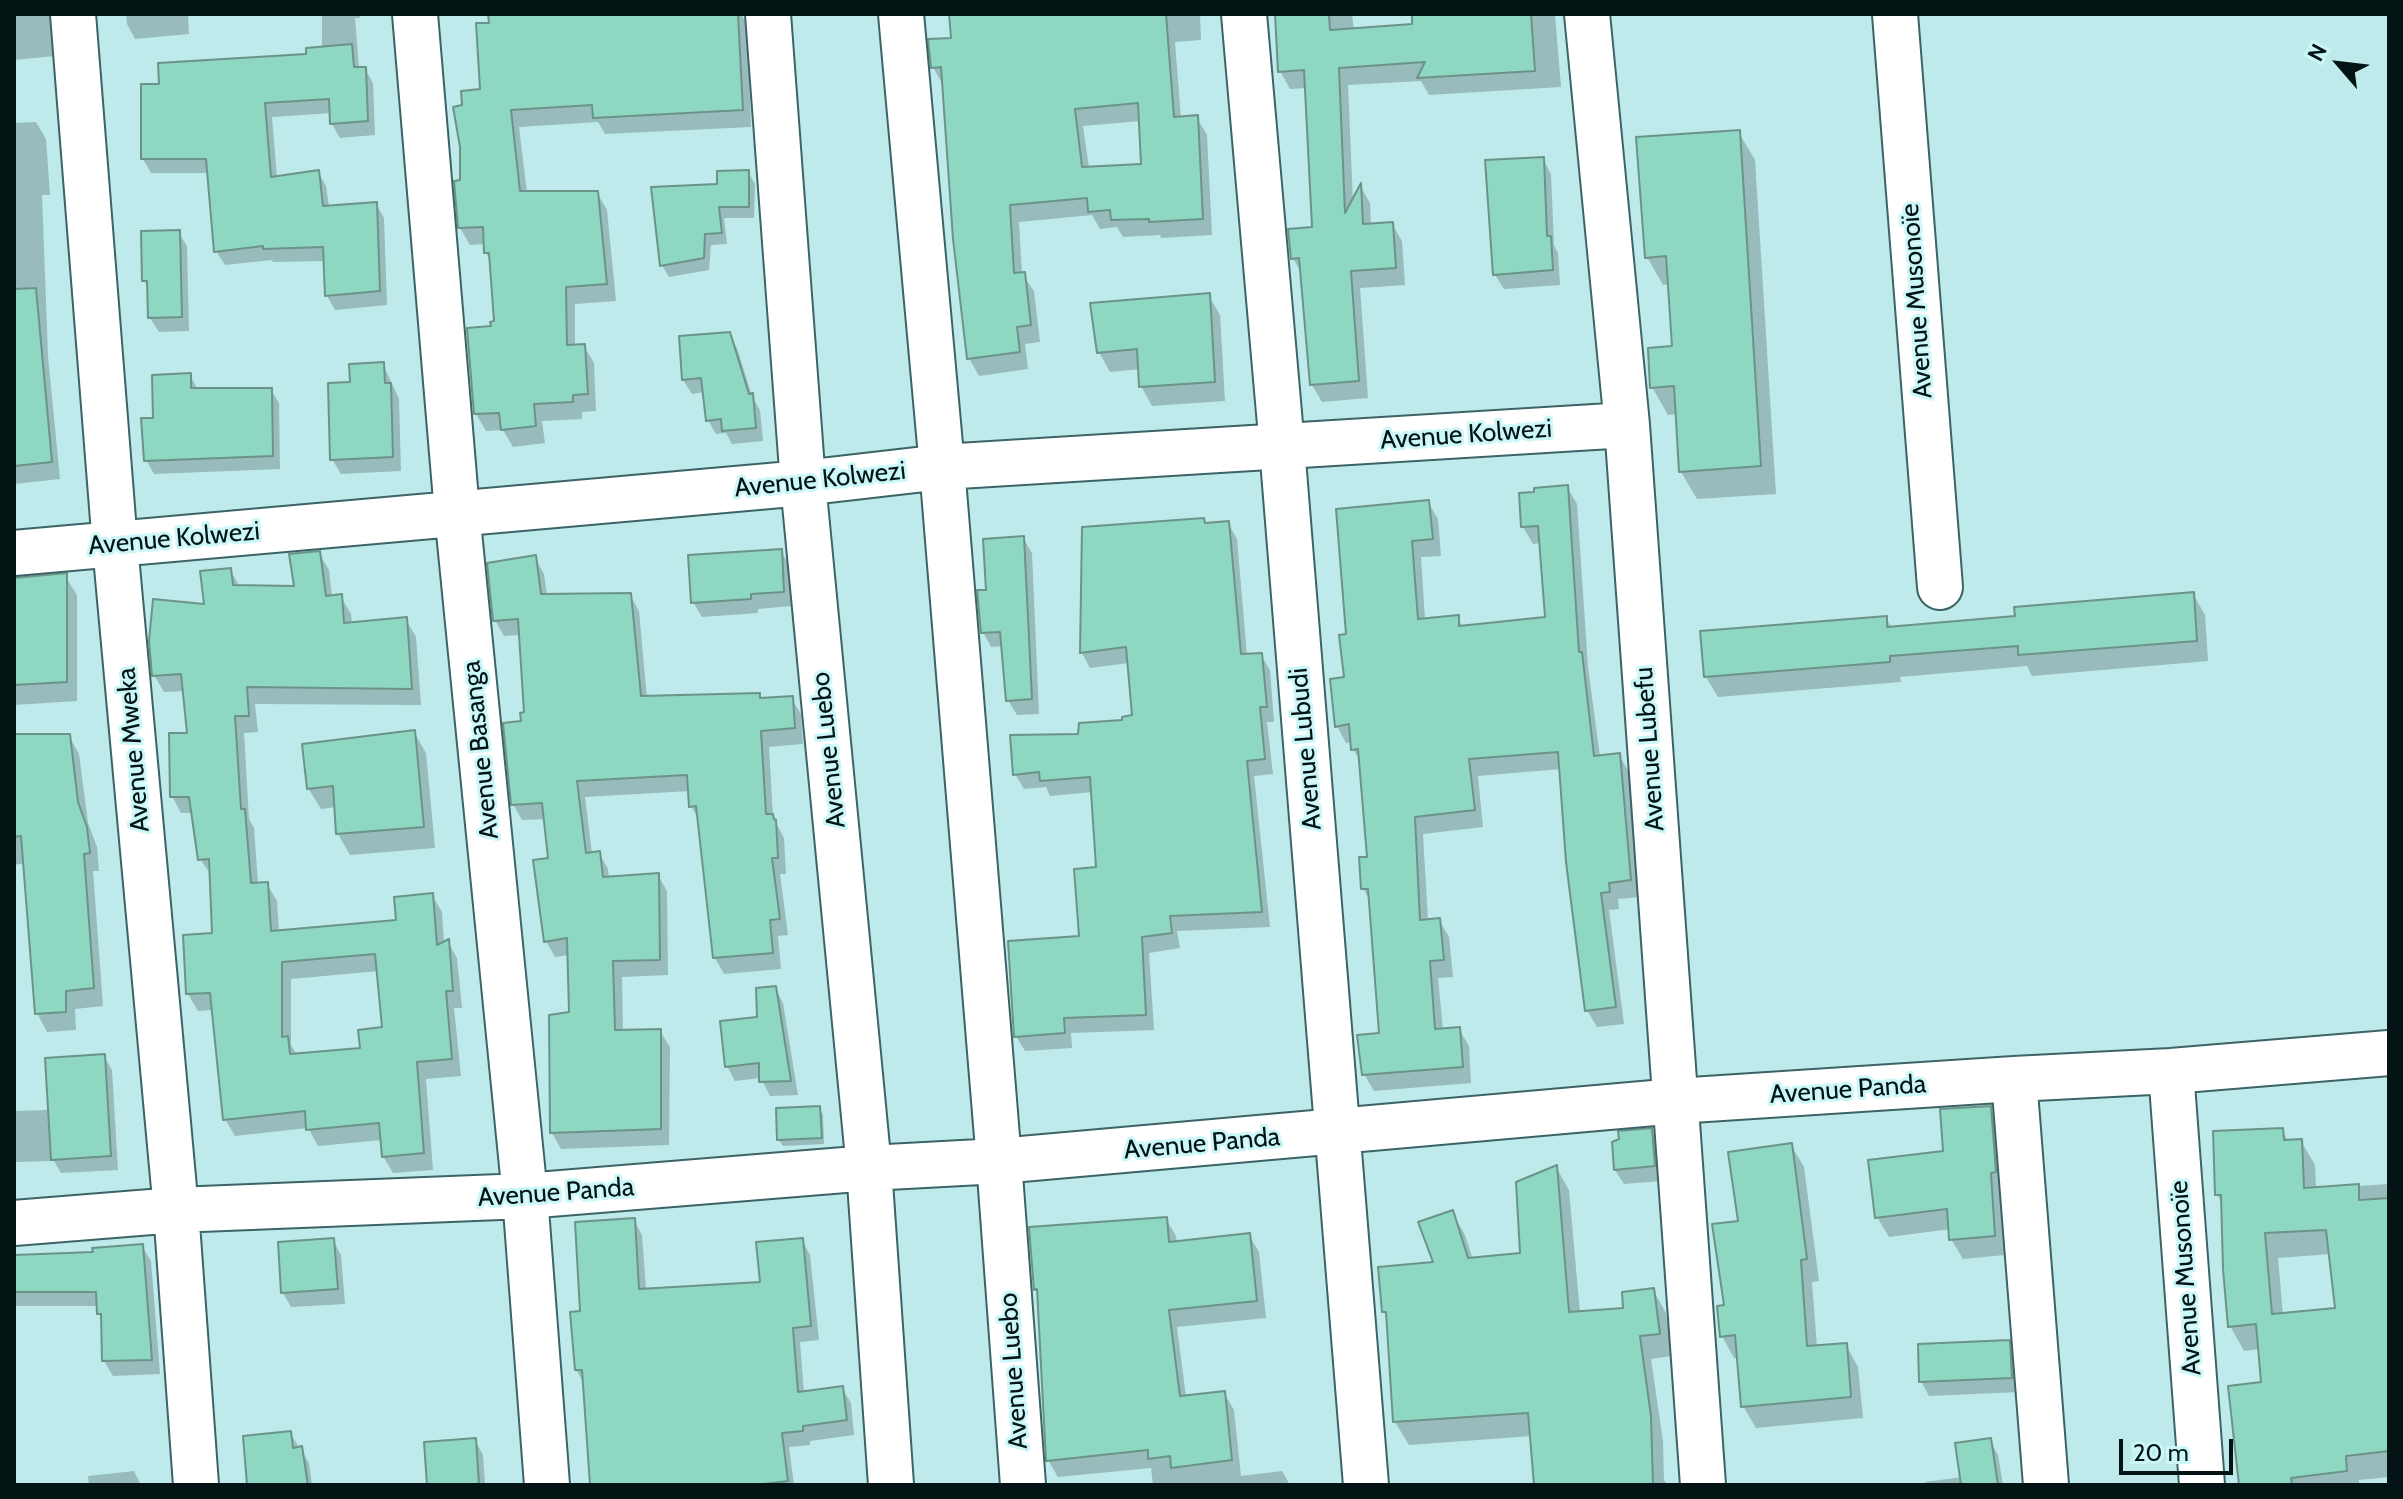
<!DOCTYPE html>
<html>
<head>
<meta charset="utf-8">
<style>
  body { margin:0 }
  #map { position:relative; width:2403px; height:1499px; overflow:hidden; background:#beeaeb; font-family:Cabin,sans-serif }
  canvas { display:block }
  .frame { position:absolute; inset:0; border:16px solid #041414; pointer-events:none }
  .north { position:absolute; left:2299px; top:24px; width:80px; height:80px; -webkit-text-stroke:6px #cbf7f8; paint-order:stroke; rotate:298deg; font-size:22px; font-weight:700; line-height:32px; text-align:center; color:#041414 }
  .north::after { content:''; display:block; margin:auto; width:28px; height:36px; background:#041414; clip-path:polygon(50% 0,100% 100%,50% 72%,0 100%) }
  .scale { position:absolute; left:2119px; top:1439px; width:114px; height:36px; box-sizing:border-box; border:4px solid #041414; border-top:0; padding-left:10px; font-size:24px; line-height:28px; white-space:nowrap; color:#041414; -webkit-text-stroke:6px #cbf7f8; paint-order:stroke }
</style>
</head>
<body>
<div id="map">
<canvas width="2403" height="1499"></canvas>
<div class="frame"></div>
<div class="north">N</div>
<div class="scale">20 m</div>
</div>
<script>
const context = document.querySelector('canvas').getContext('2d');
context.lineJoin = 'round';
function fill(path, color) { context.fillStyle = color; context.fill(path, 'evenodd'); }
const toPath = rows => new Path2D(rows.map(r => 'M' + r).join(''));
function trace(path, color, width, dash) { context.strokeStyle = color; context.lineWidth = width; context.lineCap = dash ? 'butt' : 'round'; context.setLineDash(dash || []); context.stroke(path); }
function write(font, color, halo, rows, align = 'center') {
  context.font = font + ' Cabin,sans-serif'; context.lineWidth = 6; context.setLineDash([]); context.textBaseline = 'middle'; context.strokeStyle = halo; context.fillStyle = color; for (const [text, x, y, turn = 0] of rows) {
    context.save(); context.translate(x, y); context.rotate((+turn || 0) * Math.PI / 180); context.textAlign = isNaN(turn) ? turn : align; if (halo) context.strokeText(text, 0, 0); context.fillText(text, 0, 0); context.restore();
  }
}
const shadow = toPath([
  [14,14,66,14,64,55,14,60],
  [126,14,188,14,189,34,135,39,127,24],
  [322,14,360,14,360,18,355,18,359,69,365,69,373,83,375,135,340,138,332,124,332,113,272,117,277,178,318,172,326,186,329,207,376,204,384,218,387,305,335,310,327,296,326,261,273,262,272,260,225,265,216,251,209,173,151,173,143,159,161,86,308,56,322,49],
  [490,14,741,14,747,24,751,127,605,134,598,122,519,127,527,193,597,193,607,210,616,301,575,304,575,346,584,346,594,363,596,411,582,412,582,419,542,421,545,443,513,447,503,430,486,431,476,414,496,323,492,263,486,253,486,244,470,245,460,228,465,106,483,91],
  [951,14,1200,14,1201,40,1175,42,1181,118,1197,118,1207,135,1212,235,1161,238,1160,235,1123,237,1117,227,1100,229,1092,215,1019,222,1022,274,1034,291,1040,342,1025,344,1028,369,979,376,969,358,943,85,933,67,953,40],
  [1141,121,1144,166,1089,168,1083,126],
  [1277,14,1352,14,1354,30,1414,26,1414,14,1555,14,1561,87,1429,95,1421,81,1348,85,1353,202,1361,187,1370,203,1371,225,1392,224,1402,241,1405,285,1360,288,1368,398,1322,402,1312,385,1303,276,1293,258,1314,229,1307,88,1290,89,1280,71],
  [36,122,46,139,50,195,42,195,48,356,60,479,14,484,14,123],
  [1739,133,1755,160,1776,494,1697,499,1681,472,1678,414,1668,415,1652,387,1674,348,1670,284,1663,285,1647,257],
  [1543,159,1551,174,1554,245,1558,253,1560,285,1504,289,1495,275],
  [748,172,755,184,754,218,724,218,727,244,711,245,709,270,669,277,662,265,719,186],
  [178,232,187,246,189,331,159,332,150,318,150,290,144,281],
  [1209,296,1220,315,1225,401,1152,406,1141,386,1140,369,1110,372,1099,352],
  [729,334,737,348,752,396,760,410,763,441,732,444,726,433,716,434,708,420,705,392,692,394,683,380,682,338],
  [383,364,399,399,401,471,341,474,332,459,352,383],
  [190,375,198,390,271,390,279,403,280,469,154,474,146,460,155,420],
  [1567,487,1577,504,1588,667,1600,757,1619,755,1629,772,1640,897,1618,899,1619,909,1609,910,1624,1024,1597,1027,1587,1010,1561,769,1478,776,1483,827,1423,834,1428,921,1439,920,1449,937,1453,977,1438,978,1443,1030,1459,1029,1469,1046,1471,1083,1374,1091,1364,1074,1381,1035,1371,903,1363,888,1370,859,1361,762,1353,749,1353,742,1346,743,1337,726,1346,679,1348,636,1428,502,1438,519,1441,556,1421,557,1425,620,1457,618,1463,627,1547,619,1541,543,1533,544,1523,527],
  [1228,523,1237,539,1247,656,1261,655,1270,670,1274,722,1267,722,1273,774,1254,776,1270,927,1177,931,1180,948,1149,953,1154,1030,1071,1033,1072,1048,1025,1051,1016,1036,1082,938,1098,869,1093,792,1050,796,1046,787,1024,789,1015,774,1080,736,1134,717,1129,663,1090,668,1082,653,1084,529],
  [1023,538,1032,553,1039,714,1017,715,1008,700,1004,646,991,647,983,632,988,592],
  [781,551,789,565,791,606,758,609,758,613,702,617,693,602],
  [319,553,329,570,332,597,341,597,351,614,352,624,406,620,416,637,421,705,255,704,258,732,244,733,249,819,254,828,258,884,267,884,277,901,279,932,399,922,432,895,442,912,444,944,448,942,457,958,462,1008,454,1008,461,1076,426,1079,433,1170,393,1173,383,1156,382,1140,318,1146,308,1128,235,1136,225,1119,213,1010,198,1011,188,994,214,935,212,876,200,859,193,813,181,813,172,796,189,735,185,691,164,692,154,675,230,570,240,587,296,588],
  [379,971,384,1029,363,1050,297,1055,291,1045,291,979],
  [535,558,544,574,547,595,630,595,639,611,647,698,759,695,762,700,791,698,801,714,803,744,769,747,773,817,784,838,786,874,780,874,788,935,778,936,781,969,724,974,715,958,700,822,691,806,690,791,585,797,592,854,599,853,608,869,609,878,658,875,667,891,668,975,622,977,623,1032,660,1031,670,1047,669,1145,561,1149,552,1133,571,1014,569,955,555,957,546,941,550,860,546,819,522,820,513,804,523,723,526,714,521,635,504,636,495,620],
  [65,576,77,595,77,701,14,705,14,580],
  [2193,594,2205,615,2208,661,2032,676,2027,666,1900,677,1901,682,1718,697,1706,677,1886,618,1892,628,2018,618],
  [414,732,426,753,435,848,350,855,338,834,336,807,321,809,308,788],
  [14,736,69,736,79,754,88,823,97,847,99,871,93,871,103,1006,75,1009,76,1030,47,1032,37,1013,25,863,14,865],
  [775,988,783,1003,798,1095,770,1096,761,1078,735,1081,727,1066,759,1019],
  [104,1056,112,1070,118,1170,61,1173,54,1161,14,1162,14,1111,50,1110],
  [819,1108,823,1114,824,1144,783,1146,779,1140],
  [1990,1108,2001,1127,2006,1192,2001,1192,2005,1255,1963,1259,1951,1239,1951,1229,1889,1237,1877,1217],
  [1651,1130,1659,1145,1662,1181,1624,1184,1615,1170,1614,1144],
  [2282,1130,2288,1141,2301,1141,2315,1165,2316,1189,2389,1184,2389,1477,2359,1480,2359,1485,2241,1485,2263,1384,2260,1349,2244,1351,2230,1326,2223,1205,2217,1194],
  [2331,1254,2337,1310,2283,1315,2278,1258],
  [1791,1145,1804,1167,1819,1281,1812,1282,1817,1347,1846,1345,1858,1367,1863,1418,1756,1428,1743,1406,1739,1358,1734,1358,1722,1336,1740,1222],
  [1556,1167,1569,1190,1580,1313,1625,1310,1653,1290,1666,1313,1672,1356,1651,1359,1663,1441,1664,1480,1668,1485,1536,1485,1532,1436,1409,1445,1395,1422,1389,1320,1384,1312,1435,1264,1452,1212,1465,1235,1473,1260,1522,1255],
  [1166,1219,1176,1236,1177,1243,1249,1235,1259,1252,1266,1318,1177,1327,1186,1397,1224,1393,1234,1410,1241,1476,1282,1471,1290,1485,1153,1485,1151,1468,1058,1477,1048,1460,1039,1295,1036,1289],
  [634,1220,642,1235,646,1290,762,1284,802,1240,810,1255,819,1340,800,1342,804,1393,842,1388,851,1403,854,1435,810,1441,810,1445,789,1447,794,1485,592,1485,585,1384,576,1370,582,1313],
  [333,1240,341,1255,345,1304,291,1307,283,1293],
  [142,1246,151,1261,160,1374,113,1376,104,1361,103,1319,99,1306,14,1306,14,1257,95,1254],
  [2008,1342,2017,1357,2020,1392,1929,1396,1921,1381],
  [290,1433,309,1463,312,1485,249,1485],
  [475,1440,483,1455,485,1485,429,1485],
  [1990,1440,1998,1455,2003,1485,1926,1485,1925,1482,1962,1477],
  [134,1471,141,1485,89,1485,88,1476]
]);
const building = toPath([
  [488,14,738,14,743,110,593,118,592,105,511,110,520,191,598,191,607,284,566,287,567,345,585,344,588,394,573,395,573,402,534,404,536,426,501,430,499,413,474,414,467,328,491,326,490,322,494,321,489,253,484,253,483,227,458,228,454,181,460,180,460,147,453,107,462,105,461,91,480,89,476,23,489,23,488,14],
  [949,14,1166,14,1174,117,1198,115,1203,219,1149,222,1149,219,1111,220,1110,210,1088,212,1087,198,1010,205,1014,273,1025,272,1031,325,1017,327,1020,352,967,359,953,239,941,67,931,68,928,39,951,38,949,14],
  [1138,103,1141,164,1082,167,1075,109,1138,103],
  [1275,14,1329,14,1330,30,1412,24,1412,14,1531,14,1535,71,1417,78,1425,62,1339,68,1345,213,1361,183,1363,224,1393,222,1396,268,1351,271,1359,381,1310,385,1299,258,1291,259,1288,229,1312,227,1304,70,1278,72,1275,14],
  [352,44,354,67,366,67,368,121,330,124,329,99,265,103,271,177,319,170,323,206,377,202,380,291,325,296,323,247,263,249,263,246,214,252,206,159,141,159,141,84,159,84,158,63,306,54,306,48,352,44],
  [1740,130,1761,466,1679,472,1674,386,1650,388,1648,348,1672,346,1666,256,1645,258,1636,137,1740,130],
  [1544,157,1547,236,1551,236,1553,270,1493,275,1485,160,1544,157],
  [749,170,749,207,719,207,722,233,705,234,704,258,660,266,651,187,717,184,717,171,749,170],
  [180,230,182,317,148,318,147,281,142,281,141,231,180,230],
  [36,288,52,462,14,466,14,289,36,288],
  [1210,293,1215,382,1139,387,1137,349,1097,353,1090,303,1210,293],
  [730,332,749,394,753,393,756,428,722,431,721,419,706,421,701,378,682,380,679,336,730,332],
  [384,362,385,383,391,383,393,457,330,460,328,383,350,382,349,364,384,362],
  [191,373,191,388,272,388,273,456,144,461,141,418,153,418,152,375,191,373],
  [1568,485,1579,652,1582,652,1594,756,1620,753,1631,880,1609,883,1610,892,1601,893,1616,1007,1585,1011,1566,862,1558,752,1469,759,1475,810,1415,817,1420,920,1440,918,1444,960,1430,961,1435,1029,1460,1027,1463,1067,1362,1075,1357,1035,1379,1033,1368,889,1361,889,1359,857,1367,857,1358,749,1351,750,1349,724,1335,727,1330,679,1344,677,1339,635,1346,634,1336,509,1429,500,1433,539,1412,541,1418,619,1459,615,1459,626,1545,617,1538,526,1521,527,1519,493,1534,492,1534,488,1568,485],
  [1204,518,1205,523,1229,521,1241,654,1262,653,1267,707,1260,707,1265,759,1247,761,1262,912,1170,916,1172,933,1142,937,1146,1015,1064,1018,1065,1033,1014,1037,1008,941,1079,936,1074,869,1096,867,1090,777,1040,781,1039,772,1013,775,1010,735,1078,734,1079,723,1122,720,1122,717,1132,715,1126,647,1080,653,1082,527,1204,518],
  [1024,536,1032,699,1006,701,1000,632,981,633,977,590,986,590,983,539,1024,536],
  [782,549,784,592,751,594,751,599,691,603,688,555,782,549],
  [320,551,326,596,342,594,344,623,407,617,412,689,247,687,249,716,235,716,241,809,245,809,251,883,268,882,271,931,396,920,394,897,433,893,437,945,449,939,453,991,446,991,452,1059,417,1062,424,1153,382,1157,379,1123,306,1130,305,1111,223,1120,210,993,186,994,183,935,212,933,209,859,198,860,189,797,170,797,169,733,187,733,181,674,152,676,149,641,153,599,204,604,200,571,231,568,233,585,294,586,289,554,320,551],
  [375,954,382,1027,358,1030,360,1048,290,1054,288,1036,282,1037,282,962,375,954],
  [536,555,541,594,631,593,641,696,760,693,760,698,793,696,795,728,761,731,766,814,773,814,774,819,776,820,778,858,772,858,780,919,770,920,773,953,713,958,696,806,689,807,687,775,577,781,586,853,600,851,603,877,659,873,660,960,613,961,615,1030,661,1029,661,1129,550,1133,549,1015,569,1012,567,938,544,942,533,860,548,858,542,803,511,805,503,723,521,721,520,713,524,712,518,619,493,621,487,563,536,555],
  [67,573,67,682,14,685,14,578,67,573],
  [2194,592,2197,641,2018,655,2018,646,1890,656,1890,662,1704,677,1700,631,1887,616,1887,627,2015,616,2014,607,2194,592],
  [415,730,424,827,336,834,333,786,307,789,302,744,415,730],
  [14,734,70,734,78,802,87,827,90,853,84,854,94,988,66,991,66,1012,35,1014,21,836,14,837,14,734],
  [776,986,791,1081,759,1082,759,1063,725,1067,720,1021,757,1017,756,988,776,986],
  [105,1054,111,1156,51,1160,45,1058,105,1054],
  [820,1106,822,1138,777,1140,776,1108,820,1106],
  [1991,1106,1996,1172,1991,1173,1995,1236,1949,1240,1947,1209,1875,1218,1868,1160,1943,1151,1940,1109,1991,1106],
  [1652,1128,1655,1166,1614,1170,1612,1142,1619,1139,1618,1131,1652,1128],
  [2283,1128,2284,1140,2302,1139,2304,1188,2359,1184,2359,1200,2389,1198,2389,1451,2346,1456,2347,1471,2291,1478,2292,1485,2239,1485,2228,1386,2261,1382,2256,1324,2228,1327,2223,1269,2221,1195,2215,1195,2213,1131,2283,1128],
  [2326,1230,2335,1308,2272,1314,2265,1233,2326,1230],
  [1792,1143,1807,1259,1801,1260,1807,1346,1847,1343,1851,1397,1741,1407,1735,1335,1720,1337,1717,1306,1724,1305,1712,1224,1738,1221,1728,1152,1792,1143],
  [1557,1165,1569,1312,1623,1308,1622,1292,1654,1288,1660,1334,1640,1336,1651,1416,1653,1485,1534,1485,1528,1413,1393,1422,1386,1312,1382,1312,1378,1267,1433,1262,1418,1222,1453,1210,1468,1258,1520,1253,1516,1182,1557,1165],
  [1167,1217,1169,1242,1250,1233,1257,1301,1169,1310,1180,1396,1225,1391,1232,1460,1171,1468,1170,1456,1148,1459,1148,1450,1046,1461,1037,1289,1034,1290,1029,1227,1167,1217],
  [635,1218,639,1289,760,1282,756,1242,803,1238,811,1326,793,1328,798,1392,843,1386,847,1420,803,1426,803,1431,782,1433,788,1481,756,1485,590,1485,582,1370,575,1370,570,1312,580,1311,575,1222,635,1218],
  [334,1238,338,1289,281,1293,278,1242,334,1238],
  [143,1244,152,1360,102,1361,101,1314,97,1314,96,1292,14,1292,14,1255,93,1252,92,1248,143,1244],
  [2010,1340,2012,1378,1919,1382,1918,1344,2010,1340],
  [291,1431,293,1448,302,1446,308,1485,247,1485,243,1436,291,1431],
  [476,1438,479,1485,427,1485,424,1442,476,1438],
  [1991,1438,1998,1485,1961,1485,1955,1443,1991,1438]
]);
const minor = toPath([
  [73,14,115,545,176,1210,196,1485],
  [415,14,457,512,525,1196,547,1485],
  [768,14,803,483,869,1168,891,1485],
  [901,14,942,467,999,1161,1023,1485],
  [1244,14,1282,447,1366,1485],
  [1587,14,1627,425,1703,1485],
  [1895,14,1940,587],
  [14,553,803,483,942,467,1627,425],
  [2171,1071,2202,1485],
  [2014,1079,2046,1485],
  [14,1223,176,1210,525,1196,869,1168,999,1161,1676,1101,2014,1079,2171,1071,2389,1053]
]);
const streetNames = [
  ["Avenue Musonoïe",1917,301,-94],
  ["Avenue Kolwezi",1466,435,-4],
  ["Avenue Kolwezi",820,480,-6],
  ["Avenue Kolwezi",174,539,-5],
  ["Avenue Lubudi",1306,749,-95],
  ["Avenue Lubefu",1650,749,-94],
  ["Avenue Mweka",134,750,-95],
  ["Avenue Basanga",481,750,-96],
  ["Avenue Luebo",829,750,-96],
  ["Avenue Panda",1848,1090,-4],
  ["Avenue Panda",1202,1144,-5],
  ["Avenue Panda",556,1193,-4],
  ["Avenue Musonoïe",2186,1278,-94],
  ["Avenue Luebo",1014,1371,-94]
];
fill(shadow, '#0003');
fill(building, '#8ed7c3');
trace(building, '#6c9388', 2);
trace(minor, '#3c6466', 48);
trace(minor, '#fff', 44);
write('26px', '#041414', '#cbf7f8', streetNames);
</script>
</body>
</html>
